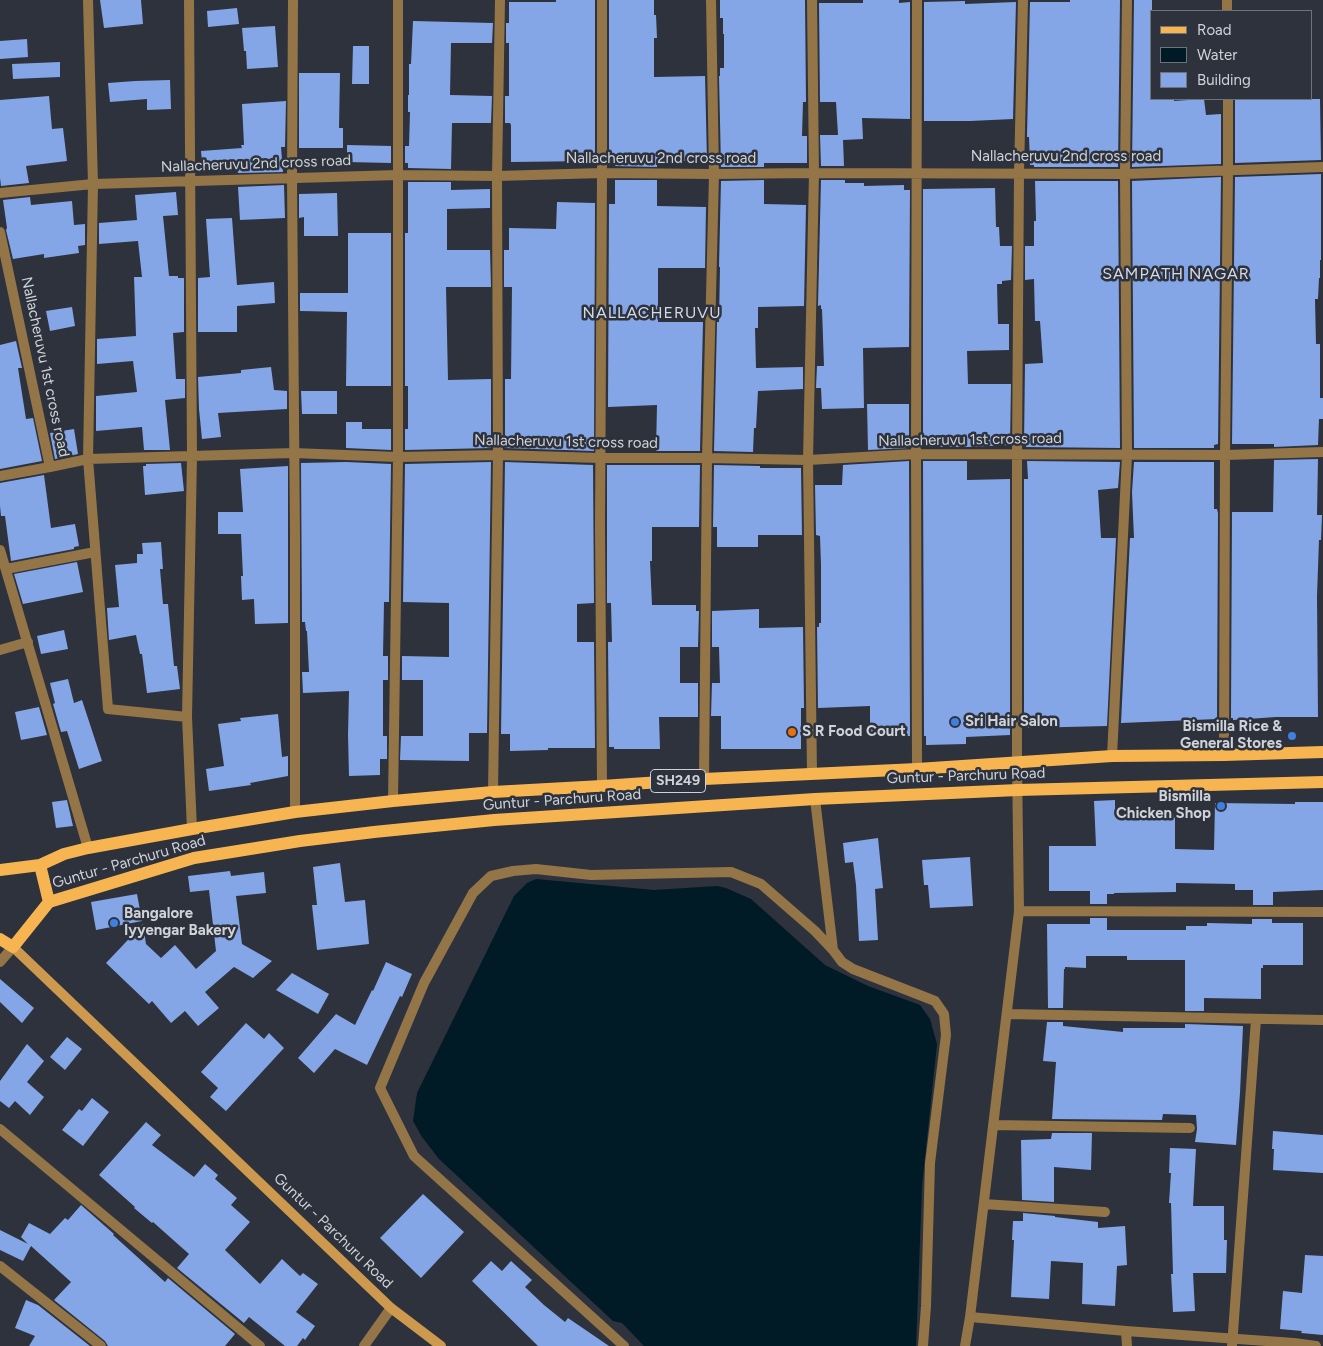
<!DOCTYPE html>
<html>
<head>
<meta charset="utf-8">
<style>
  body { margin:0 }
  #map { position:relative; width:1323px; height:1346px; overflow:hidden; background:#2d323c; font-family:Figtree,sans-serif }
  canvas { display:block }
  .legend { position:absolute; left:1150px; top:10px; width:162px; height:90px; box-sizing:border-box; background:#2d323c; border:1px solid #6e727b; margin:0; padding:6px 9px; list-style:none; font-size:15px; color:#cfd3d9 }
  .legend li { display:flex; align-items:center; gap:10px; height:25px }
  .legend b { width:25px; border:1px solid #6e727b }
</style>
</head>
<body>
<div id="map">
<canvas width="1323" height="1346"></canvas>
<ul class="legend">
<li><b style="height:6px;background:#f7b551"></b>Road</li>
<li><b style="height:14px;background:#001a26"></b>Water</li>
<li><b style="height:14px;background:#84a6e7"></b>Building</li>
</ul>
</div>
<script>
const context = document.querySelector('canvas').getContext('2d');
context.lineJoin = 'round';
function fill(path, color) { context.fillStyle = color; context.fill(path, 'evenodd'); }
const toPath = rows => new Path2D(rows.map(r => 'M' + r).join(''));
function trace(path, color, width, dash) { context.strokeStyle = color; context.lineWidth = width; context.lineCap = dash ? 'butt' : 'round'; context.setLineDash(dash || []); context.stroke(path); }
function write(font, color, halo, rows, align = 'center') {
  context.font = font + ' Figtree,sans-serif'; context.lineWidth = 5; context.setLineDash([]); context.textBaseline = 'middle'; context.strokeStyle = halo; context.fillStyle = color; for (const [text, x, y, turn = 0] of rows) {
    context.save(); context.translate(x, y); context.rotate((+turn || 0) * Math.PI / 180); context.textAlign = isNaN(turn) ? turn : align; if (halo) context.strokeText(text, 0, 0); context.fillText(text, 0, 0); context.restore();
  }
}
const water = toPath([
  [536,879,654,890,717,886,726,888,751,899,825,965,868,986,920,1005,930,1019,937,1044,922,1186,916,1346,644,1346,622,1323,613,1321,439,1159,422,1137,413,1121,417,1093,514,896,527,883]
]);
const building = toPath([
  [100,0,141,0,143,24,104,28],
  [556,0,595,0,595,161,511,162,511,125,510,123,505,123,505,96,509,96,509,43,506,43,506,23,509,23,509,2,556,2],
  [609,0,654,0,654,15,656,15,657,38,654,38,654,77,705,76,707,161,661,161,657,162,657,167,615,166,615,161,609,161],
  [720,0,805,0,806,102,803,102,802,136,807,136,807,163,764,163,764,167,721,167,719,76,720,76,720,68,724,68,724,34,723,34,723,18,720,18],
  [863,0,899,0,899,3,910,2,910,119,862,118,863,139,843,140,844,166,821,166,820,135,838,135,836,102,820,102,819,3,863,3],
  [1070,0,1120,0,1118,167,1034,167,1034,165,1030,165,1029,137,1027,137,1027,136,1030,2,1070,2],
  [1134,0,1152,0,1152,99,1174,99,1174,101,1204,99,1206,115,1221,114,1221,164,1132,167],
  [965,1,965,4,1016,2,1013,119,970,121,924,121,924,2],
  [237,8,239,24,208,27,207,11],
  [413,21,493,23,492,43,451,43,450,95,492,96,491,123,452,123,451,169,408,168,408,163,405,163,405,146,409,146,410,112,408,112,408,95,409,95,409,64,411,64],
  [275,26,278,67,247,69,246,51,244,51,242,28],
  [27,39,28,57,0,59,0,41],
  [353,46,369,46,369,84,352,84],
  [60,62,60,77,13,79,12,64],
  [299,73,340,73,339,128,343,128,343,148,299,148],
  [170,80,171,109,147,110,147,99,110,102,108,83,135,81],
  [49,96,52,129,63,128,67,161,26,166,29,183,1,186,0,178,0,100],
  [1235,99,1320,99,1321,160,1235,163],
  [286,101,285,147,281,147,283,172,238,173,237,169,203,171,201,151,242,148,241,145,244,145,242,104],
  [347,145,391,146,391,163,347,162],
  [1321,174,1321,260,1320,260,1320,278,1319,278,1318,299,1315,299,1316,344,1320,344,1320,398,1323,398,1323,419,1319,419,1318,445,1274,447,1274,444,1232,444,1235,177],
  [1221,177,1218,444,1214,445,1214,448,1134,448,1132,181],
  [615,180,657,180,657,206,706,207,705,268,658,268,658,322,703,322,700,451,656,451,657,405,608,407,609,204,615,204],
  [764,180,764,204,806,205,804,306,758,307,758,328,755,328,756,368,803,367,803,389,758,391,756,428,754,428,753,452,714,451,717,322,719,322,720,267,719,267,721,181],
  [821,180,845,180,845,183,864,183,864,186,904,185,904,190,910,190,909,347,863,348,864,408,822,409,821,388,816,388,817,366,824,366,822,309,821,309,821,305,818,306],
  [1035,181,1118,181,1120,448,1026,447,1026,444,1024,444,1025,364,1043,363,1040,321,1035,321,1034,279,1025,280,1025,246,1034,246,1034,221,1036,221],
  [408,182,451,182,451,190,490,189,490,208,447,209,447,250,490,250,491,287,446,287,448,380,491,379,491,448,405,450,405,429,408,429,408,386,405,386,405,233,408,233],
  [284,185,285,218,240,220,238,187],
  [995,188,996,227,999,227,1000,246,1012,246,1011,280,1002,281,1002,284,997,284,998,324,1009,324,1009,350,967,351,968,384,1011,384,1010,445,966,447,923,447,923,189],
  [176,192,178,215,163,216,169,276,178,276,178,278,184,278,184,332,173,333,176,379,185,379,185,398,165,400,170,450,144,450,142,427,96,431,96,396,137,392,133,361,97,364,97,339,136,336,134,277,142,277,138,241,99,244,99,223,137,220,135,195],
  [337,193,338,236,304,236,304,217,299,218,299,194],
  [30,197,31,205,72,201,74,225,85,224,85,245,78,246,79,253,44,258,44,254,13,259,6,230,7,228,3,200],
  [557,202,595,203,594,451,505,448,505,379,511,379,512,287,504,287,504,250,509,250,509,228,556,229],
  [232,218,237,285,274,282,275,303,237,306,237,332,198,332,198,278,210,277,206,219],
  [348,233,391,233,391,386,346,386,347,312,300,311,300,293,348,293],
  [72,307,75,326,50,331,46,311],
  [16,341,22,368,18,368,26,419,33,418,42,461,0,469,0,345],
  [271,367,274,390,287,391,287,409,218,413,221,437,202,439,199,409,198,377,241,373,241,370],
  [301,391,337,391,337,414,302,414],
  [867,404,909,404,909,448,868,450],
  [346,422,362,422,362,429,391,429,391,450,346,448],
  [74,429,78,454,55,459,50,433],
  [1318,459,1317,515,1322,515,1321,540,1319,540,1317,596,1318,717,1276,717,1233,720,1233,718,1231,718,1232,512,1273,512,1274,460],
  [909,461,910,736,870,736,870,706,818,708,817,627,819,627,819,623,821,623,821,565,820,536,816,535,815,485,842,485,843,465],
  [923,461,967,461,967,480,1010,479,1010,735,966,737,966,744,926,745,926,736,924,736],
  [1027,461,1120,462,1118,488,1098,490,1101,538,1116,538,1107,726,1024,728,1024,479,1028,479],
  [346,462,391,464,389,602,384,602,383,656,388,656,388,680,383,680,383,736,387,736,387,759,380,759,380,775,349,776,348,735,349,691,303,693,302,672,309,672,307,631,306,631,305,622,302,622,301,463],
  [491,462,487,733,469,733,469,761,400,760,401,736,423,736,423,680,402,680,402,656,449,657,449,603,403,602,405,464],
  [505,462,593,465,594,603,577,604,577,642,594,642,595,748,548,748,548,750,510,751,510,734,501,734],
  [1134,462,1214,462,1214,509,1217,509,1218,513,1217,719,1121,723,1130,538,1134,538,1132,492],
  [181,463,184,491,145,495,143,466,146,466,146,464],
  [607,465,700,465,699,527,652,527,652,561,650,561,652,605,696,605,696,611,699,611,698,647,680,647,680,683,698,683,698,717,659,717,660,749,614,749,614,747,609,747,608,642,612,642,611,603,607,603],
  [714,465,760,466,760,468,801,468,802,535,758,535,758,547,717,547,717,527,713,527],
  [288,466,288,623,255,624,254,599,242,600,241,576,243,576,241,534,218,534,218,512,243,512,240,469],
  [44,475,51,528,75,524,79,546,74,547,74,549,11,561,5,516,1,516,0,506,0,483],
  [161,542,163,569,160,569,163,604,168,604,174,666,177,666,180,689,147,693,142,654,140,654,136,635,109,640,107,608,119,607,115,565,137,563,137,554,143,554,142,543],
  [77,562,83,592,23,604,14,574],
  [759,609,759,628,803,627,804,708,801,708,801,749,721,749,721,716,711,716,712,683,720,683,719,647,712,647,712,611],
  [64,630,68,649,41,654,37,636],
  [68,679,74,703,82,700,102,761,79,769,67,731,61,732,53,704,55,703,50,683],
  [39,707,47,735,21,740,15,712],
  [278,714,282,757,288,756,288,776,250,783,251,785,209,791,206,769,224,766,218,724,241,721,240,718],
  [67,800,73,826,56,828,52,802],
  [1115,800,1115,814,1175,814,1175,849,1214,850,1215,803,1295,804,1295,802,1323,802,1323,890,1273,892,1273,905,1253,905,1253,890,1235,890,1235,884,1176,883,1176,892,1114,893,1114,894,1107,894,1107,904,1090,904,1090,891,1049,891,1049,846,1096,846,1094,801],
  [878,838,883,888,875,889,878,940,859,941,856,885,853,862,845,863,843,843],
  [970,857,973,906,930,908,928,885,924,885,922,860],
  [340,863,345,902,365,900,369,944,317,950,312,905,317,905,313,867],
  [230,871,231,876,264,872,266,893,236,896,242,944,272,961,253,978,234,967,205,992,219,1008,198,1026,185,1011,171,1023,152,1001,149,1004,106,963,143,924,146,944,161,958,175,945,196,969,216,951,209,890,190,892,188,876],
  [137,894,142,921,96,930,91,902],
  [1090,918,1107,918,1107,930,1186,930,1186,926,1207,926,1207,923,1252,924,1252,919,1272,919,1272,923,1303,923,1303,965,1263,965,1263,968,1261,968,1261,999,1204,998,1204,1011,1185,1011,1185,960,1127,960,1127,956,1086,956,1086,968,1065,967,1065,969,1064,969,1063,1008,1048,1008,1047,924,1090,924],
  [386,962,412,974,402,997,400,996,367,1065,335,1049,314,1073,298,1058,336,1014,355,1025,372,990,373,991],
  [292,973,329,994,318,1014,276,990],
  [0,979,34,1008,22,1023,0,1002],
  [1047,1022,1063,1022,1063,1026,1123,1032,1123,1028,1185,1028,1185,1024,1243,1026,1240,1093,1236,1145,1195,1142,1197,1129,1196,1115,1163,1114,1162,1120,1052,1119,1056,1062,1043,1061],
  [246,1023,264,1039,269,1033,284,1048,226,1111,210,1097,218,1088,201,1072],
  [67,1037,82,1049,65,1070,50,1057],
  [27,1044,44,1061,27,1082,44,1097,30,1115,15,1101,9,1108,0,1101,0,1081],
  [92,1098,109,1112,83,1146,62,1130,79,1109,82,1111],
  [146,1122,161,1135,152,1145,194,1177,205,1164,218,1175,215,1179,237,1198,231,1205,250,1222,225,1250,260,1284,282,1259,300,1276,303,1273,318,1284,296,1312,315,1326,305,1340,303,1338,297,1346,285,1346,249,1317,244,1323,177,1268,189,1254,153,1222,152,1223,134,1208,135,1207,99,1175],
  [1273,1131,1323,1135,1323,1173,1273,1170,1274,1149,1272,1149],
  [1052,1133,1092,1133,1091,1170,1054,1167,1054,1202,1022,1200,1021,1140,1051,1139],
  [1170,1148,1196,1149,1193,1206,1224,1206,1224,1240,1227,1240,1226,1273,1193,1273,1195,1311,1173,1312,1171,1274,1173,1274,1171,1203,1169,1203,1171,1173,1169,1173],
  [423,1194,464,1232,421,1278,380,1238],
  [81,1205,114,1234,113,1235,165,1282,168,1278,235,1334,225,1346,108,1346,105,1341,54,1300,71,1282,31,1246,23,1261,0,1250,0,1230,28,1244,21,1237,29,1223,50,1234,65,1218,68,1220],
  [1023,1213,1055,1216,1055,1217,1098,1222,1098,1228,1125,1226,1127,1265,1117,1266,1115,1306,1082,1304,1083,1263,1051,1261,1049,1299,1011,1297,1014,1240,1012,1240,1013,1221,1023,1221],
  [1305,1255,1323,1256,1323,1335,1301,1333,1302,1331,1280,1329,1283,1291,1302,1293],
  [491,1261,502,1271,511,1261,532,1280,525,1287,544,1305,565,1322,568,1318,609,1346,538,1346,472,1281],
  [26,1300,38,1305,90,1346,29,1346,35,1336,15,1328]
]);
const street = toPath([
  [88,0,93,184,88,459,108,709,187,717],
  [189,0,192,457,187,717,192,829],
  [293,0,292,178,295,535,295,812],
  [602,0,602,173,600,526,602,786],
  [917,0,916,454,917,769],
  [1227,0,1227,11],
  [0,193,93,184,398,175,497,176,602,173,714,174,814,173,1125,174,1323,167],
  [0,232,50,467,88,459,293,453,398,457,498,455,600,458,707,458,808,460,916,454,1225,455,1323,452],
  [0,476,50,467],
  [0,550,88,848],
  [6,569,95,552],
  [0,650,28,642],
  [1224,755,1225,455,1228,171,1228,99],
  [1112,756,1127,455,1125,174,1127,0],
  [812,774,808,460,814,173,812,0],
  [704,779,707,458,714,174,711,0],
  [493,792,498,455,497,176,500,0],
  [815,799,833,950,842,962,853,969,935,1001,944,1014,946,1035,930,1163,926,1306,923,1346],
  [393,801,398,457,398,0],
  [1019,911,1323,912],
  [0,962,13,947],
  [1007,1014,1323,1020],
  [993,1125,1190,1128],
  [0,1129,260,1346],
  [984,1204,1105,1212],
  [0,1266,101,1346],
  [970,1317,1126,1331,1294,1343,1316,1346],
  [1126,1331,1127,1346],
  [364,1346,391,1308],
  [624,1346,414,1156,380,1088,424,983,473,893,491,876,513,871,536,869,591,875,731,872,761,884,815,931,833,950],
  [965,1346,970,1317,1019,911,1017,763,1017,454,1019,173,1023,0],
  [1232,1346,1256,1019]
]);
const secondary = toPath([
  [13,947,391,1308,441,1346]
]);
const primary = toPath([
  [40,865,49,902],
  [0,870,40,865,64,854,88,848,192,829,295,812,393,801,493,792,602,786,704,779,917,769,1112,756,1224,755,1323,752],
  [0,939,13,947,49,902,194,858,300,841,374,832,494,820,815,799,1018,790,1323,782]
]);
const markers = [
  [955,722,5,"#3f7fe0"],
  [792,732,5,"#e8710a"],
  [1292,736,5,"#3f7fe0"],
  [1221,806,5,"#3f7fe0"],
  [114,923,5,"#3f7fe0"]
];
const shields = [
  [678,781,55]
];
const shieldNames = [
  ["SH249",678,781]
];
const streetNames = [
  ["Nallacheruvu 2nd cross road",1066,157],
  ["Nallacheruvu 2nd cross road",661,159],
  ["Nallacheruvu 2nd cross road",256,164,-2],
  ["Nallacheruvu 1st cross road",45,367,78],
  ["Nallacheruvu 1st cross road",970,440,-1],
  ["Nallacheruvu 1st cross road",566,442,1],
  ["Guntur - Parchuru Road",966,776,-2],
  ["Guntur - Parchuru Road",562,800,-4],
  ["Guntur - Parchuru Road",129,862,-16],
  ["Guntur - Parchuru Road",333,1231,44]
];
const poiNames = [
  ["Sri Hair Salon",965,722],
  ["Bismilla Rice &",1282,727,"right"],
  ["General Stores",1282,744,"right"],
  ["S R Food Court",802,732],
  ["Bismilla",1211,797,"right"],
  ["Chicken Shop",1211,814,"right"],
  ["Bangalore",124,914],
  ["Iyyengar Bakery",124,931]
];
const neighbourhoodNames = [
  ["SAMPATH NAGAR",1176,274],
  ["NALLACHERUVU",652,313]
];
fill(water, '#001a26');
fill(building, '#84a6e7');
trace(street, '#947548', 10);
trace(secondary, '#cc994e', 10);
trace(primary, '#f7b551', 12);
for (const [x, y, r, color] of markers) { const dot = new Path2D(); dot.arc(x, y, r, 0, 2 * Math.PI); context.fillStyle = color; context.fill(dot); trace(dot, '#2d323c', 2); }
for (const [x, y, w] of shields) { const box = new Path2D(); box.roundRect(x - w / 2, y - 11.5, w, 23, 4); context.fillStyle = '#2d323c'; context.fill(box); trace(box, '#cfd3d9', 1); }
write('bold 14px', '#cfd3d9', null, shieldNames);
write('15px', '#cfd3d9', '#2d323c', streetNames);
write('bold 15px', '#cfd3d9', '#2d323c', poiNames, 'left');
context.letterSpacing = '1px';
write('16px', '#d3dae7', '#2d323c', neighbourhoodNames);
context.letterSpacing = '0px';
</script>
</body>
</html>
